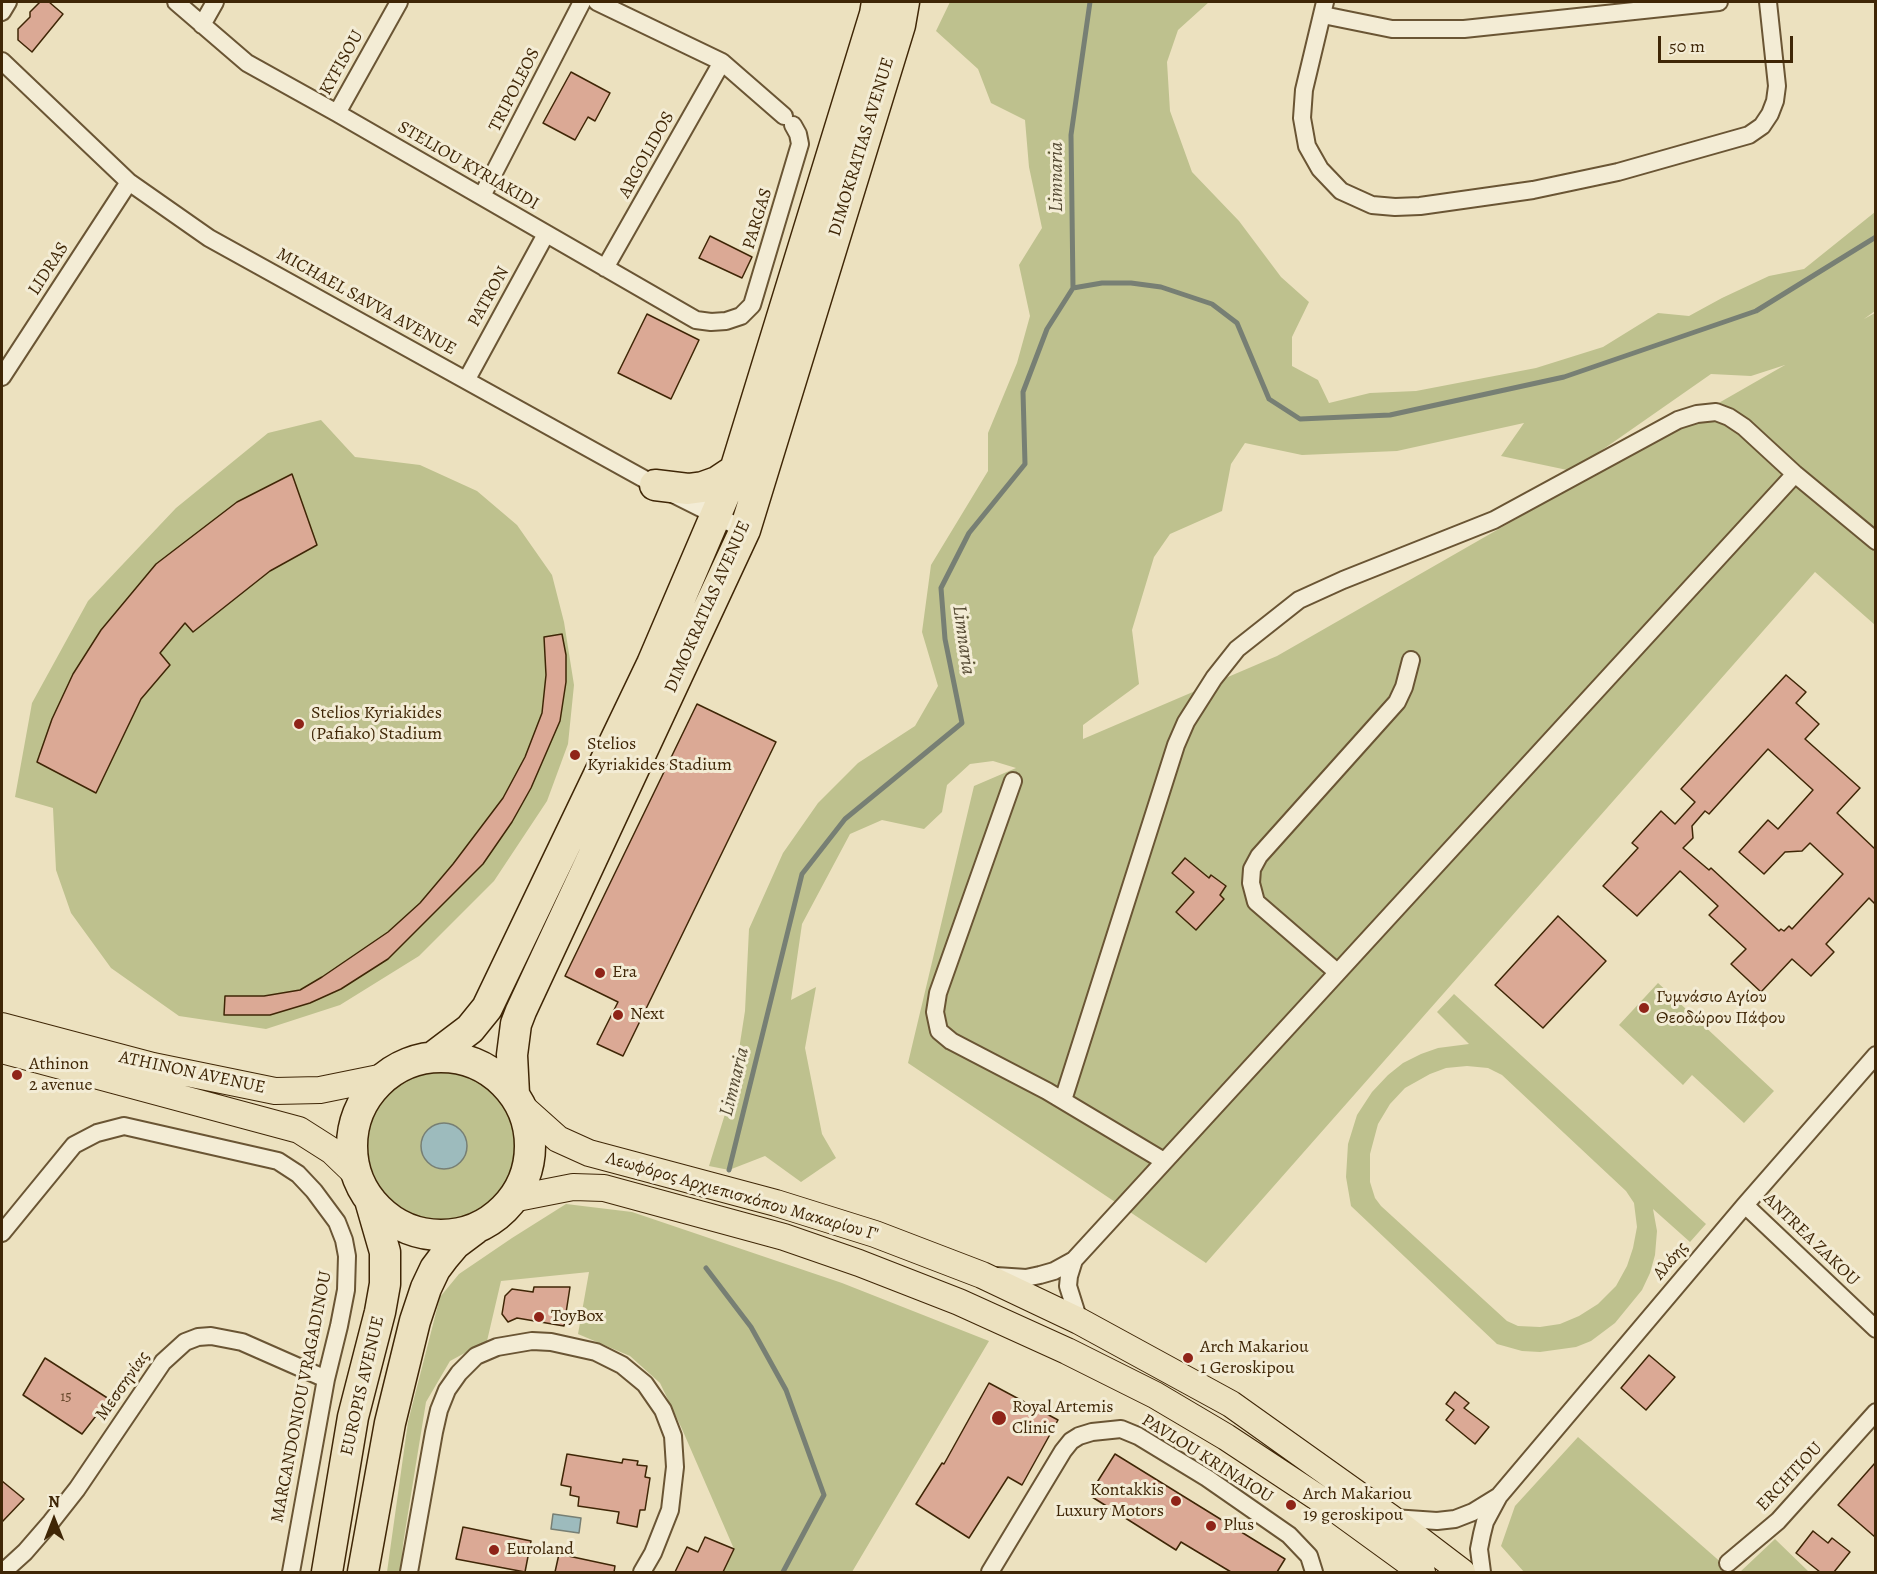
<!DOCTYPE html>
<html>
<head>
<meta charset="utf-8">
<style>
  body { margin:0 }
  #map { position:relative; width:1877px; height:1574px; overflow:hidden; background:#ece1bf; font-family:Alegreya,serif }
  canvas { display:block }
  .frame { position:absolute; inset:0; border:3px solid #3f2606; pointer-events:none }
  .north { position:absolute; left:24px; top:1490px; width:60px; height:60px; -webkit-text-stroke:4px #f3ecd5; paint-order:stroke; rotate:0deg; font-size:16px; font-weight:700; line-height:24px; text-align:center; color:#3f2606 }
  .north::after { content:''; display:block; margin:auto; width:21px; height:27px; background:#3f2606; clip-path:polygon(50% 0,100% 100%,50% 72%,0 100%) }
  .scale { position:absolute; left:1658px; top:36px; width:135px; height:27px; box-sizing:border-box; border:3px solid #3f2606; border-top:0; padding-left:8px; font-size:18px; line-height:21px; white-space:nowrap; color:#3f2606; -webkit-text-stroke:4px #f3ecd5; paint-order:stroke }
</style>
</head>
<body>
<div id="map">
<canvas width="1877" height="1574"></canvas>
<div class="frame"></div>
<div class="north">N</div>
<div class="scale">50 m</div>
</div>
<script>
const context = document.querySelector('canvas').getContext('2d');
context.lineJoin = 'round';
function fill(path, color) { context.fillStyle = color; context.fill(path, 'evenodd'); }
const toPath = rows => new Path2D(rows.map(r => 'M' + r).join(''));
function trace(path, color, width, dash) { context.strokeStyle = color; context.lineWidth = width; context.lineCap = dash ? 'butt' : 'round'; context.setLineDash(dash || []); context.stroke(path); }
function write(font, color, halo, rows, align = 'center') {
  context.font = font + ' Alegreya,serif'; context.lineWidth = 6; context.setLineDash([]); context.textBaseline = 'middle'; context.strokeStyle = halo; context.fillStyle = color; for (const [text, x, y, turn = 0] of rows) {
    context.save(); context.translate(x, y); context.rotate((+turn || 0) * Math.PI / 180); context.textAlign = isNaN(turn) ? turn : align; if (halo) context.strokeText(text, 0, 0); context.fillText(text, 0, 0); context.restore();
  }
}
const green = toPath([
  [950,2,1209,2,1178,30,1167,62,1170,111,1192,172,1239,221,1281,277,1309,302,1292,337,1292,366,1318,380,1329,403,1370,393,1416,391,1536,368,1603,347,1658,313,1689,316,1722,298,1769,276,1804,269,1875,212,1875,311,1864,319,1875,313,1875,625,1815,572,1206,1263,908,1063,974,786,1016,768,993,761,970,764,947,785,942,812,924,829,882,820,850,834,802,924,791,1000,816,987,805,1048,822,1134,836,1158,801,1182,765,1156,729,1170,709,1166,733,1088,745,1011,749,929,783,853,818,803,858,763,915,726,938,686,922,632,931,565,988,471,988,433,1017,363,1030,316,1019,265,1042,228,1029,167,1025,120,991,103,978,69,936,31],
  [1785,365,1277,656,1083,739,1083,725,1139,684,1132,630,1154,557,1170,534,1222,511,1231,464,1245,443,1302,455,1397,451,1524,423,1501,456,1572,471,1711,374,1751,376],
  [321,420,355,457,420,465,477,491,517,525,552,575,564,622,574,685,568,744,547,801,494,881,419,956,340,1005,266,1029,179,1016,111,968,71,913,56,870,53,808,15,797,32,703,88,601,176,508,268,433],
  [1658,983,1774,1091,1744,1123,1692,1075,1683,1085,1619,1025],
  [1454,994,1706,1224,1690,1242,1653,1209,1657,1231,1655,1255,1650,1273,1642,1290,1615,1323,1591,1341,1576,1347,1540,1352,1522,1351,1497,1344,1351,1206,1346,1177,1348,1144,1357,1115,1372,1092,1388,1075,1403,1063,1421,1054,1438,1048,1469,1044,1437,1012],
  [1467,1066,1488,1068,1502,1075,1626,1191,1634,1203,1637,1227,1633,1248,1627,1266,1616,1286,1598,1304,1579,1316,1560,1324,1540,1327,1518,1326,1507,1321,1381,1206,1375,1198,1370,1182,1370,1154,1378,1124,1390,1104,1405,1088,1430,1074,1446,1068],
  '368 1145a75 75 0 1 1 150 0a75 75 0 1 1-150 0Z',
  [566,1204,632,1212,842,1283,989,1341,852,1572,723,1572,734,1549,682,1429,660,1383,630,1356,578,1334,589,1272,501,1281,487,1341,450,1361,426,1402,403,1544,401,1572,387,1572,408,1422,440,1297,459,1274,512,1238],
  [1578,1437,1732,1572,1524,1572,1501,1546,1515,1506],
  [1775,1539,1809,1572,1740,1572]
]);
const water = toPath([
  '421 1146a23 23 0 1 1 46 0a23 23 0 1 1-46 0Z',
  [553,1514,581,1518,579,1533,551,1529,553,1514]
]);
const stream = toPath([
  [1073,288,1102,283,1131,283,1161,287,1212,304,1237,323,1269,399,1300,419,1390,415,1564,377,1756,311,1876,237],
  [729,1170,802,874,845,819,962,723,945,639,941,588,969,533,1025,464,1023,392,1047,329,1073,288,1071,135,1090,2],
  [706,1268,751,1327,786,1390,824,1495,783,1572]
]);
const building = toPath([
  [40,2,49,2,63,14,32,52,18,40,18,29,30,17,30,12,40,2],
  [571,72,610,93,595,121,588,117,575,140,543,123,571,72],
  [710,236,752,257,742,278,699,258,710,236],
  [647,314,699,340,671,399,618,373,647,314],
  [292,474,317,545,270,571,193,632,185,623,160,653,170,665,141,699,96,793,37,762,52,719,73,674,101,630,156,564,237,502,292,474],
  [562,634,566,655,566,682,560,721,531,788,512,822,483,864,388,959,341,989,310,1003,270,1015,224,1015,225,996,264,996,300,990,322,977,388,932,420,903,453,864,503,798,525,757,542,713,546,675,544,637,562,634],
  [1786,675,1806,692,1796,703,1819,724,1805,739,1860,788,1837,813,1875,849,1875,904,1869,898,1826,944,1834,952,1811,976,1792,959,1761,992,1731,964,1746,949,1709,915,1718,906,1680,871,1637,916,1603,886,1638,848,1632,843,1661,811,1675,824,1695,802,1681,789,1786,675],
  [1768,749,1813,790,1778,829,1768,820,1739,852,1764,874,1785,852,1802,851,1810,843,1843,874,1792,929,1789,926,1784,931,1781,929,1779,931,1711,868,1709,870,1683,848,1693,838,1692,826,1705,811,1709,814,1768,749],
  [697,704,776,742,623,1056,597,1044,618,1002,565,976,697,704],
  [1185,858,1209,878,1211,875,1226,886,1220,895,1224,899,1196,930,1176,912,1194,892,1172,873,1185,858],
  [1558,916,1606,961,1543,1028,1495,985,1558,916],
  [534,1287,570,1287,564,1326,517,1318,508,1322,502,1314,505,1296,512,1289,533,1292,534,1287],
  [1649,1355,1675,1377,1646,1410,1621,1388,1649,1355],
  [45,1358,109,1399,82,1434,23,1395,45,1358],
  [989,1383,1058,1420,1022,1485,1008,1477,969,1538,916,1504,942,1463,944,1464,989,1383],
  [1455,1392,1469,1403,1464,1408,1489,1427,1475,1444,1446,1420,1454,1410,1446,1404,1455,1392],
  [567,1454,622,1463,623,1459,638,1461,637,1465,647,1466,645,1477,650,1478,645,1510,640,1510,637,1527,617,1523,619,1512,578,1506,579,1497,570,1495,571,1487,561,1485,567,1454],
  [1115,1454,1285,1559,1277,1572,1231,1572,1181,1542,1176,1550,1089,1495,1115,1454],
  [1875,1463,1875,1537,1838,1505,1875,1463],
  [2,1481,24,1499,2,1522,2,1481],
  [463,1527,531,1541,525,1572,456,1559,463,1527],
  [1813,1531,1828,1543,1832,1538,1850,1552,1834,1572,1820,1572,1796,1553,1813,1531],
  [705,1537,734,1549,723,1572,675,1572,687,1547,698,1552,705,1537],
  [559,1554,615,1566,614,1572,555,1572,559,1554]
]);
const street = toPath([
  [176,2,247,63,337,113,696,320,711,322,726,321,741,316,752,305,800,144,798,134,793,125],
  [597,2,722,62,605,268],
  [1325,2,1304,90,1302,118,1307,146,1320,169,1341,191,1372,205,1395,207,1420,206,1533,190,1618,172,1749,135,1762,126,1770,114,1775,101,1777,86,1768,2],
  [2,12,8,2],
  [1323,15,1392,29,1464,29,1719,2],
  [202,25,215,2],
  [2,61,129,182,209,238,655,485,745,530],
  [722,62,784,116],
  [337,113,399,2],
  [482,196,582,2],
  [2,377,129,182],
  [467,379,546,234],
  [1013,781,938,993,935,1012,939,1031,951,1041,1047,1091,1164,1161],
  [1337,972,1256,902,1251,883,1252,869,1259,856,1397,702,1404,687,1411,660],
  [1063,1100,1176,745,1186,722,1214,678,1237,649,1299,600,1343,580,1494,520,1678,420,1697,414,1716,412,1729,417,1744,427,1795,474,1876,541],
  [1745,1205,1876,1329],
  [2,1233,74,1145,97,1133,124,1126,278,1161,298,1174,314,1191,337,1222,344,1240,347,1256,346,1290,339,1326,326,1379,291,1572],
  [1074,1260,1069,1276,1068,1286,1079,1321],
  [996,1276,1026,1278,1040,1275,1054,1271,1074,1260,1795,474],
  [1393,1518,1437,1521,1455,1519,1473,1512,1499,1496],
  [1728,1563,1778,1521,1876,1412],
  [3,1572,25,1552,51,1522,77,1489,163,1362,185,1342,198,1337,211,1336,242,1342,326,1379],
  [409,1572,434,1432,439,1410,447,1390,459,1373,476,1356,497,1347,532,1341,551,1342,596,1352,622,1365,645,1384,663,1410,673,1436,675,1467,670,1510,653,1553,642,1572],
  [990,1572,1063,1451,1071,1441,1079,1436,1092,1432,1121,1429,1138,1436,1207,1478,1289,1535,1309,1556,1314,1572],
  [1482,1572,1479,1549,1482,1534,1485,1522,1499,1496,1745,1205,1876,1055]
]);
const primary = toPath([
  [2,1026,153,1066,275,1091,320,1090,384,1077],
  [2,1050,299,1130,332,1151,356,1174],
  [520,1105,558,1139,589,1153,776,1203,875,1234,982,1275,1079,1321,1231,1404,1391,1518,1462,1572],
  [512,1199,573,1187,604,1188,784,1237,859,1263,959,1302,1067,1351,1155,1395,1226,1437,1338,1511,1422,1572]
]);
const highway = toPath([
  [655,485,688,489,703,487,717,482,735,470],
  [433,1057,470,1029,487,1008,652,664,735,470,875,14,877,2],
  '352 1146a89 89 0 1 1 178 0a89 89 0 1 1-178 0Z',
  [514,1094,512,1055,516,1024,521,1011,745,530,900,25,904,2],
  [327,1572,353,1417,380,1312,385,1284,385,1252,370,1200],
  [363,1572,390,1423,415,1321,426,1288,435,1269,444,1257,455,1244,475,1229]
]);
const markers = [
  [299,724,6,"#8f2418"],
  [575,755,6,"#8f2418"],
  [600,973,6,"#8f2418"],
  [1644,1008,6,"#8f2418"],
  [618,1015,6,"#8f2418"],
  [17,1075,6,"#8f2418"],
  [539,1317,6,"#8f2418"],
  [1188,1358,6,"#8f2418"],
  [999,1418,8,"#8f2418"],
  [1176,1501,6,"#8f2418"],
  [1291,1505,6,"#8f2418"],
  [1211,1526,6,"#8f2418"],
  [494,1550,6,"#8f2418"]
];
const numberNames = [
  ["15",66,1397]
];
const streetNames = [
  ["KYFISOU",342,63,-61],
  ["TRIPOLEOS",515,90,-63],
  ["DIMOKRATIAS AVENUE",862,147,-73],
  ["ARGOLIDOS",647,155,-61],
  ["STELIOU KYRIAKIDI",468,166,30],
  ["PARGAS",758,219,-73],
  ["LIDRAS",49,269,-57],
  ["PATRON",489,297,-61],
  ["MICHAEL SAVVA AVENUE",366,302,29],
  ["DIMOKRATIAS AVENUE",708,607,-66],
  ["ATHINON AVENUE",192,1073,12],
  ["Λεωφόρος Αρχιεπισκόπου Μακαρίου Γ'",742,1197,16],
  ["ANTREA ZAKOU",1811,1240,44],
  ["Αλόης",1671,1261,-50],
  ["Μεσσηνίας",123,1386,-55],
  ["EUROPIS AVENUE",363,1386,-77],
  ["MARCANDONIOU VRAGADINOU",302,1397,-79],
  ["PAVLOU KRINAIOU",1207,1459,32],
  ["ERCHTIOU",1790,1477,-47]
];
const poiNames = [
  ["Stelios Kyriakides",311,714],
  ["(Pafiako) Stadium",311,735],
  ["Stelios",587,745],
  ["Kyriakides Stadium",587,766],
  ["Era",612,973],
  ["Γυμνάσιο Αγίου",1656,998],
  ["Θεοδώρου Πάφου",1656,1019],
  ["Next",630,1015],
  ["Athinon",29,1065],
  ["2 avenue",29,1086],
  ["ToyBox",551,1317],
  ["Arch Makariou",1200,1348],
  ["1 Geroskipou",1200,1369],
  ["Royal Artemis",1012,1408],
  ["Clinic",1012,1429],
  ["Kontakkis",1164,1491,"right"],
  ["Luxury Motors",1164,1512,"right"],
  ["Arch Makariou",1303,1495],
  ["19 geroskipou",1303,1516],
  ["Plus",1223,1526],
  ["Euroland",506,1550]
];
const waterNames = [
  ["Limnaria",1057,177,-90],
  ["Limnaria",963,640,82],
  ["Limnaria",735,1082,-76]
];
fill(green, '#bec18e');
fill(water, '#9dbbbd');
trace(water, '#777f74', 1.5);
trace(stream, '#777f74', 5);
fill(building, '#dba995');
trace(building, '#3f2606', 1.5);
trace(street, '#6a5534', 20);
trace(primary, '#3f2606', 28);
trace(highway, '#3f2606', 33);
trace(street, '#f3ecd5', 16);
trace(primary, '#ece1bf', 26);
trace(highway, '#ece1bf', 30);
for (const [x, y, r, color] of markers) { const dot = new Path2D(); dot.arc(x, y, r, 0, 2 * Math.PI); context.fillStyle = color; context.fill(dot); trace(dot, '#f3ecd5', 2); }
write('15px', '#66472a', null, numberNames);
write('18px', '#3f2606', '#f3ecd5', streetNames);
write('18px', '#3f2606', '#f3ecd5', poiNames, 'left');
write('italic 20px', '#564b34', '#f3ecd5', waterNames);
</script>
</body>
</html>
